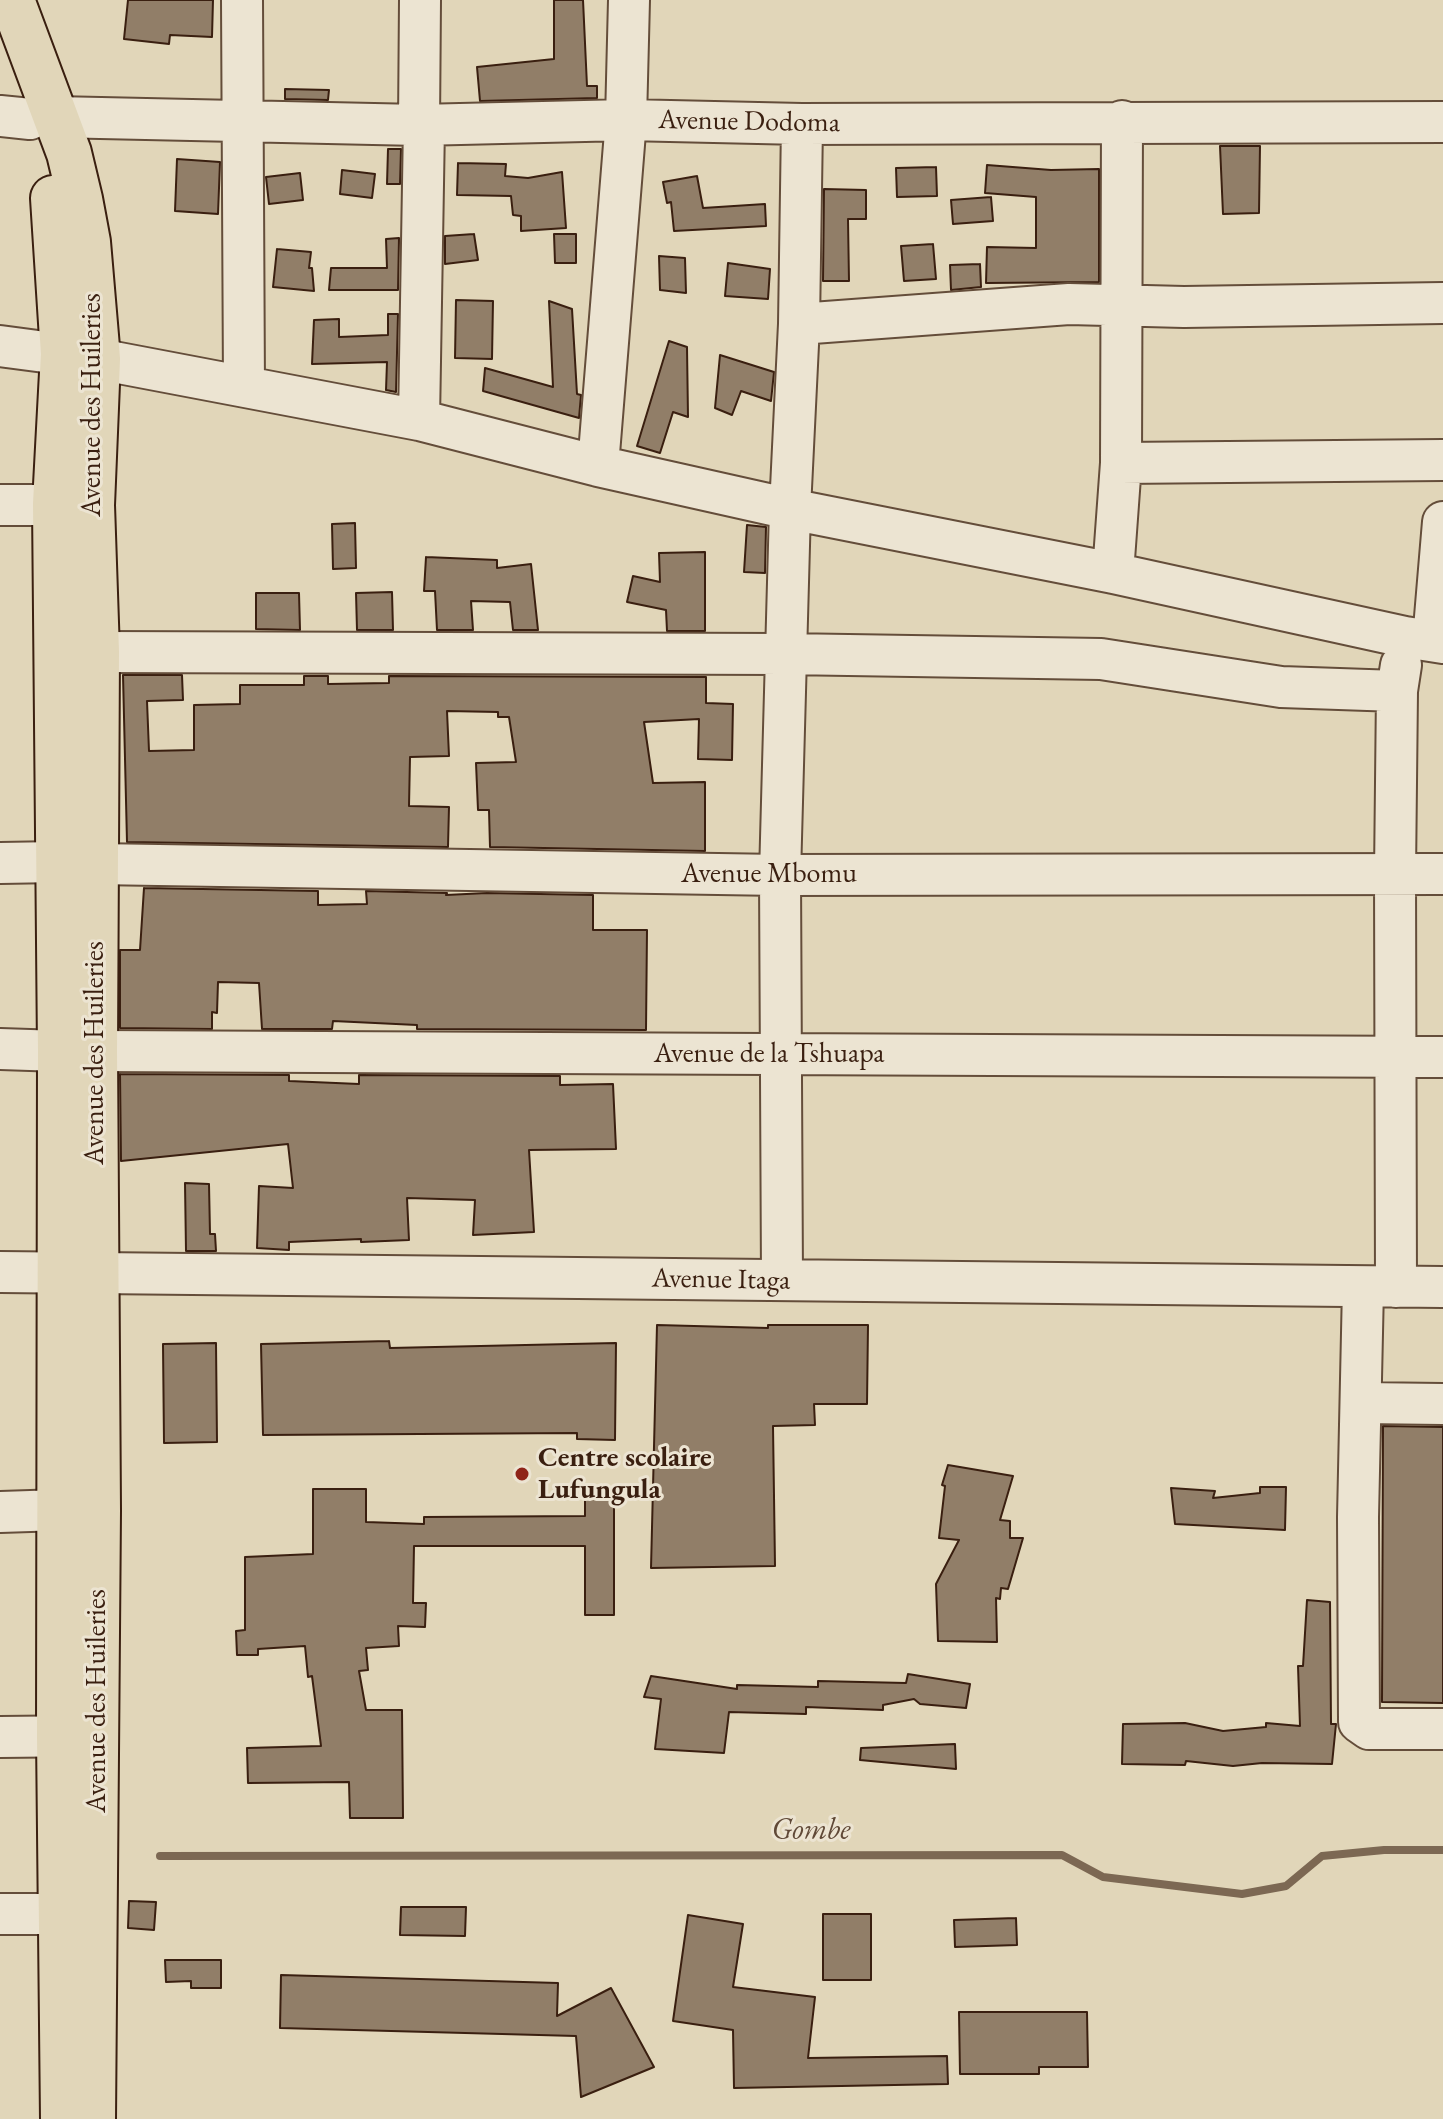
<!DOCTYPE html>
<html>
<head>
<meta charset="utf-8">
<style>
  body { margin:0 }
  canvas { display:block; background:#e1d6b9 }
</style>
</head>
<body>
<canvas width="1443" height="2119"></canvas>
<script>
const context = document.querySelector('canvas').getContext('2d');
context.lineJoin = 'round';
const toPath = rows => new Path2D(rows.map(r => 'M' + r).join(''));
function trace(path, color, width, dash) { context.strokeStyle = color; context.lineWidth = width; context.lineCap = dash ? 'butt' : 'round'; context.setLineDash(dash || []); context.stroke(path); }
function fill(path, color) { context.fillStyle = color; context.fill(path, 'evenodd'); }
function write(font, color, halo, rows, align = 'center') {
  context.font = font + ' "EB Garamond",serif'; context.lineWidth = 6; context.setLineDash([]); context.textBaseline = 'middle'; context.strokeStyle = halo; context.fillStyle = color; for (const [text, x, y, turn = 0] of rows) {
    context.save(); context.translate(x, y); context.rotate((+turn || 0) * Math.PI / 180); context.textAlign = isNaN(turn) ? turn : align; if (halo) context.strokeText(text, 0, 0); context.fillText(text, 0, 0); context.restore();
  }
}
const stream = toPath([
  [160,1856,1062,1855,1103,1877,1242,1894,1286,1886,1322,1856,1384,1850,1443,1850]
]);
const building = toPath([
  [128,0,213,0,212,37,170,35,169,44,124,39,128,0],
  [554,0,583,0,587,86,597,86,597,98,480,101,477,67,554,59,554,0],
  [285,89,329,90,328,100,285,99,285,89],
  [1220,146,1260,146,1259,213,1223,214,1220,146],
  [388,149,401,149,400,184,387,184,388,149],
  [177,159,220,162,218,214,175,211,177,159],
  [458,163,506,164,505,176,528,178,562,172,566,228,521,231,521,216,513,215,511,196,457,195,458,163],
  [987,165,1051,170,1099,169,1099,282,986,283,987,247,1036,248,1036,197,985,193,987,165],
  [936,167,937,196,897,197,896,168,936,167],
  [342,170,375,174,372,198,340,194,342,170],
  [300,173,303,200,269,204,266,177,300,173],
  [697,176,703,208,765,204,766,226,674,231,671,202,667,203,663,182,697,176],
  [824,189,866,190,866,219,848,219,849,281,823,281,824,189],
  [991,197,993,221,953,224,951,200,991,197],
  [474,234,478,260,445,264,445,236,474,234],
  [554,234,576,234,576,263,555,263,554,234],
  [399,238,398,290,329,290,331,268,387,268,386,239,399,238],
  [933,244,936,279,904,281,901,246,933,244],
  [277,249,311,252,309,268,312,268,314,291,273,287,277,249],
  [659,256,685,258,686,293,660,290,659,256],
  [728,263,770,269,768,299,725,296,728,263],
  [980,264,981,287,951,290,950,265,980,264],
  [456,300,493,301,492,359,455,358,456,300],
  [549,301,572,309,577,394,581,395,579,418,483,391,485,368,553,387,549,301],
  [388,314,398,314,396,392,386,390,387,362,312,364,314,320,339,319,339,337,388,335,388,314],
  [669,341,687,347,688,417,673,412,660,453,637,446,669,341],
  [720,355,774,372,771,401,741,391,732,415,715,408,720,355],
  [355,523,356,568,333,569,332,524,355,523],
  [747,525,766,527,765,573,744,572,747,525],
  [705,552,705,631,667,631,666,610,627,602,633,576,660,582,659,553,705,552],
  [426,557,497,560,497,568,531,564,538,630,513,630,510,602,471,601,473,630,437,630,435,591,424,591,426,557],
  [392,592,393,630,357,630,356,593,392,592],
  [256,593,299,593,300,630,256,629,256,593],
  [123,675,182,675,183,700,147,701,149,751,194,750,194,705,240,704,240,685,304,685,304,676,328,676,328,684,389,683,389,676,706,677,706,703,733,704,732,760,698,759,699,719,644,722,653,783,705,782,705,851,490,847,489,810,478,810,476,763,516,762,509,717,498,717,498,712,447,711,449,756,410,757,409,806,449,807,448,847,127,842,123,675],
  [144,888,318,891,318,905,367,904,366,891,447,893,446,895,487,893,593,895,593,930,647,930,646,1030,417,1029,417,1025,333,1021,332,1029,262,1029,259,983,218,982,217,1013,212,1012,212,1029,120,1028,120,950,140,950,144,888],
  [120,1074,289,1075,289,1081,359,1084,359,1075,560,1076,560,1085,613,1084,616,1149,529,1150,534,1232,473,1235,475,1200,407,1198,409,1240,361,1242,361,1239,289,1242,289,1250,257,1248,259,1186,293,1188,288,1144,121,1161,120,1074],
  [185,1183,209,1184,210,1234,215,1234,216,1251,186,1251,185,1183],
  [657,1325,768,1328,768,1325,868,1325,867,1404,814,1404,815,1425,773,1426,775,1566,651,1568,657,1325],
  [389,1341,390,1348,616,1343,615,1440,577,1439,577,1433,263,1435,261,1344,389,1341],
  [216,1343,217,1442,164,1443,163,1344,216,1343],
  [1383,1426,1443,1427,1443,1703,1382,1702,1383,1426],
  [948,1465,1013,1476,1000,1520,1010,1521,1010,1538,1023,1538,1008,1589,1001,1588,1000,1599,996,1598,997,1642,938,1641,936,1584,959,1540,939,1538,945,1486,942,1485,948,1465],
  [1260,1487,1286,1487,1285,1530,1175,1524,1171,1488,1215,1491,1213,1498,1260,1493,1260,1487],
  [313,1489,366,1489,366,1522,424,1524,424,1517,585,1516,585,1490,614,1491,614,1615,585,1615,585,1546,414,1546,413,1603,426,1603,425,1627,398,1626,399,1646,366,1648,368,1670,359,1671,366,1710,402,1710,403,1818,350,1818,349,1782,248,1783,247,1748,321,1746,312,1676,308,1677,305,1646,258,1649,258,1655,237,1655,236,1631,245,1630,245,1557,313,1554,313,1489],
  [1307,1600,1330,1602,1331,1724,1336,1724,1332,1764,1262,1763,1233,1766,1186,1761,1185,1765,1122,1764,1123,1724,1185,1723,1223,1731,1266,1727,1266,1723,1300,1726,1298,1666,1303,1666,1307,1600],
  [908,1674,970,1684,966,1708,920,1704,914,1699,883,1705,883,1710,806,1707,806,1714,729,1712,724,1753,655,1749,661,1699,644,1697,651,1676,737,1689,737,1685,818,1687,818,1681,906,1683,908,1674],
  [955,1744,956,1769,860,1760,861,1748,955,1744],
  [129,1901,156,1902,154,1930,128,1928,129,1901],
  [401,1907,466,1907,465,1936,400,1935,401,1907],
  [823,1914,871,1914,871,1980,823,1980,823,1914],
  [688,1915,743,1924,733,1987,815,1997,808,2058,947,2056,948,2084,734,2088,733,2030,673,2021,688,1915],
  [1016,1918,1017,1945,955,1947,954,1920,1016,1918],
  [165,1960,221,1960,221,1988,191,1988,191,1981,166,1982,165,1960],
  [281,1975,558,1983,557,2016,611,1988,654,2067,581,2097,576,2036,280,2028,281,1975],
  [959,2012,1087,2012,1088,2067,1039,2067,1039,2074,960,2074,959,2012]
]);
const minor = toPath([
  [242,0,244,386],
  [0,116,30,119],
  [55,117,419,125,626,120,802,124,1443,122],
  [419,125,420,0],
  [799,324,1069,304,1184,307,1443,303],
  [0,346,98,359,419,420,598,466,790,509,1113,573,1405,637,1443,643],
  [419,420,424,125],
  [1121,463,1443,460],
  [598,466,626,120,629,0],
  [0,505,88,505],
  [1113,573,1121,463,1122,121],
  [1433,641,1443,522],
  [97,652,785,654,1101,659,1281,687,1397,691],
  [0,863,57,862],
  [96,864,780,875,1443,874],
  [0,1049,60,1051],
  [95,1051,1443,1057],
  [0,1272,1443,1287],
  [782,1280,780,875,790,509,799,324,802,124],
  [1363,1287,1358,1517,1359,1722,1369,1729,1443,1729],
  [1396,1287,1395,874,1397,691,1401,665],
  [1362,1403,1443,1404],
  [0,1512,61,1510],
  [0,1737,92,1736],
  [0,1914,62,1914]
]);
const major = toPath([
  [12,0,69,153,80,199,88,242,98,359,92,505,97,652,95,1051,98,1511,93,2119],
  [53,198,63,354,55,504,60,1051,59,1736,63,2119]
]);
const markers = [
  [522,1474,8,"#8f2418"]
];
const streetNames = [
  ["Avenue Dodoma",749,122,1],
  ["Avenue des Huileries",92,405,-90],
  ["Avenue Mbomu",769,874],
  ["Avenue des Huileries",95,1053,-90],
  ["Avenue de la Tshuapa",769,1054],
  ["Avenue Itaga",721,1280,1],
  ["Avenue des Huileries",97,1701,-90]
];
const poiNames = [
  ["Centre scolaire",538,1458],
  ["Lufungula",538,1490]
];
const waterNames = [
  ["Gombe",811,1831]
];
trace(stream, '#7c6853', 8);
fill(building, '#917e68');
trace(building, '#3a1f10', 2);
trace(minor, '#644d3a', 44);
trace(major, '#3a1f10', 48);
trace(minor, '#ece4d2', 40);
trace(major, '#e1d6b9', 44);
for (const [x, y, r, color] of markers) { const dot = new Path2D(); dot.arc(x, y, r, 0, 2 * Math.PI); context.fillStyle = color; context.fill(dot); trace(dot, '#ece4d2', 3); }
write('28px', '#3a1f10', '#ece4d2', streetNames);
write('bold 28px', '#3a1f10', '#ece4d2', poiNames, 'left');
write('italic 30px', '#604937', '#ece4d2', waterNames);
</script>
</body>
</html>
